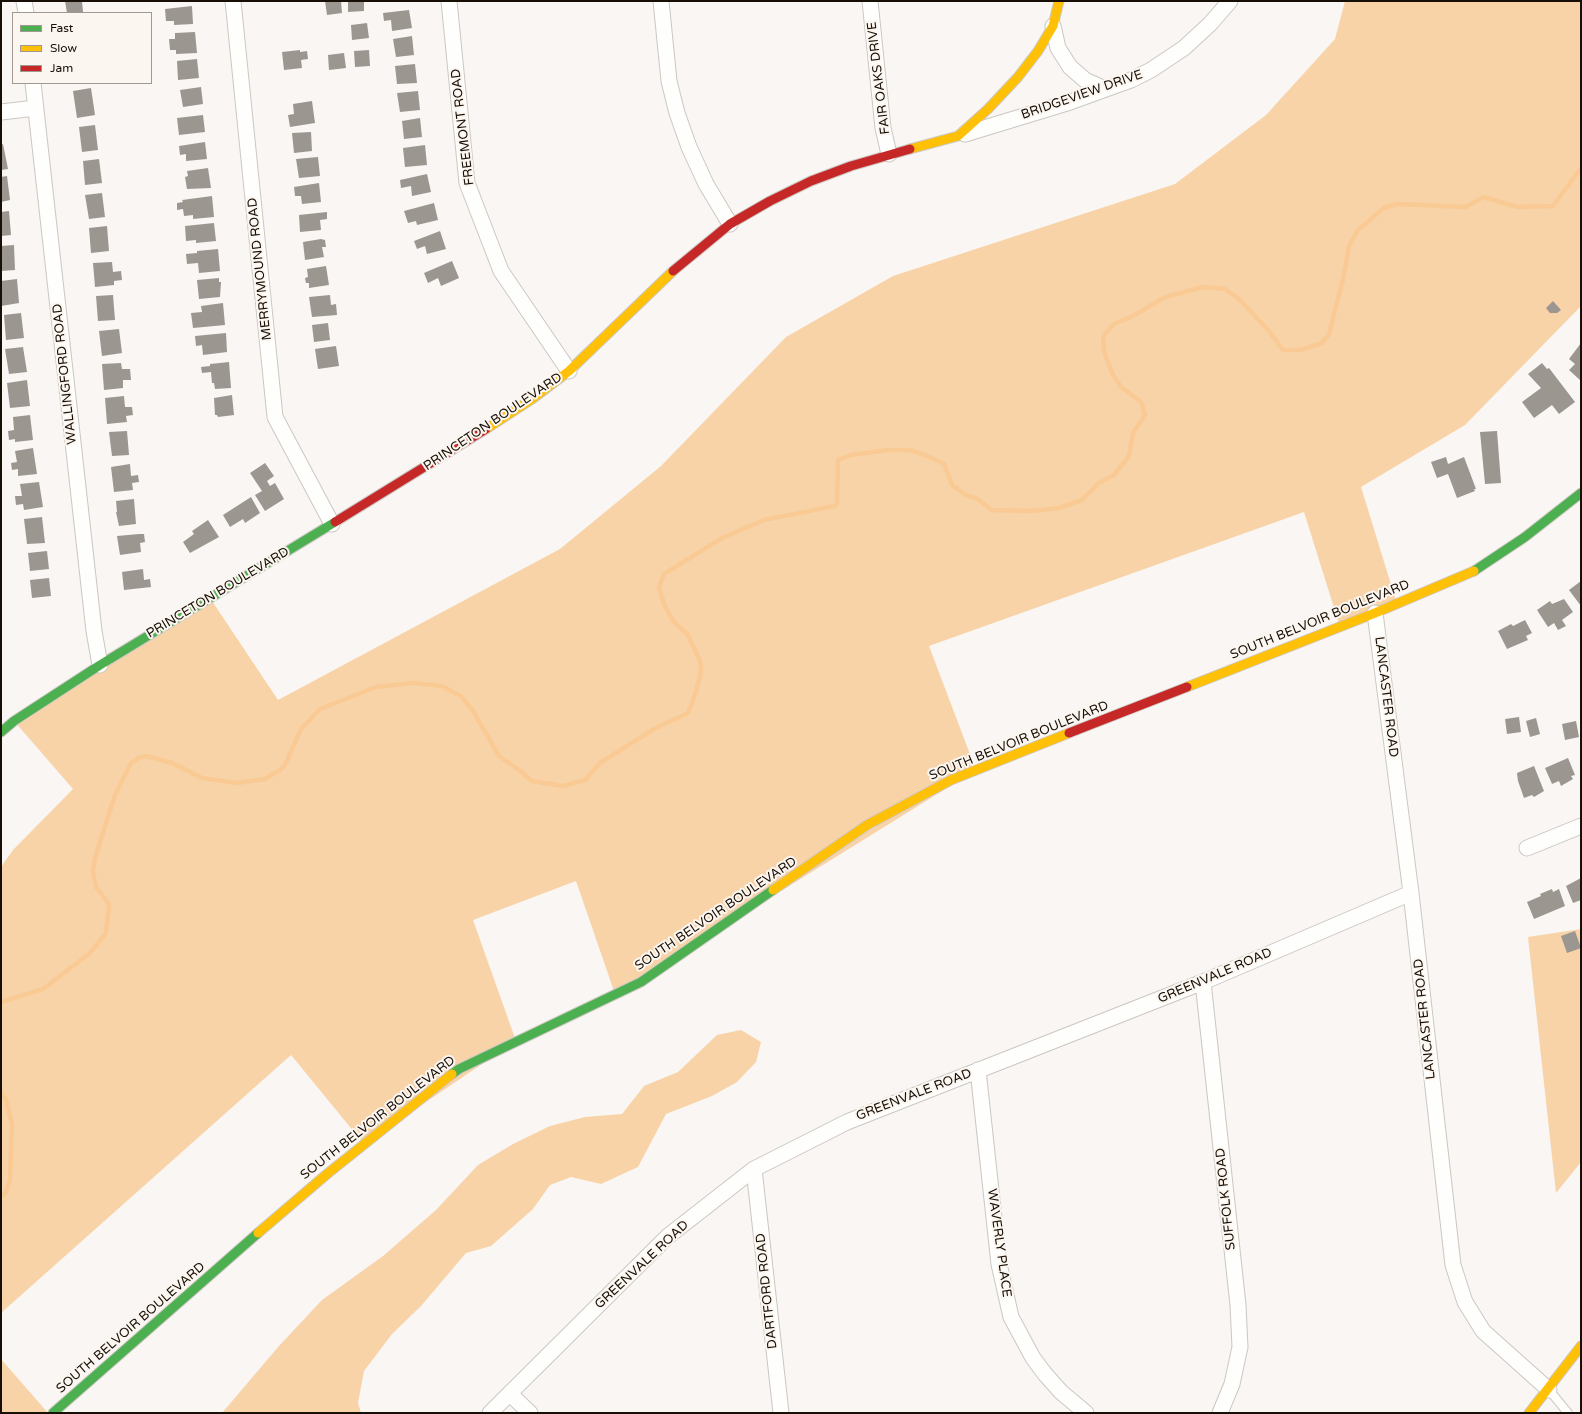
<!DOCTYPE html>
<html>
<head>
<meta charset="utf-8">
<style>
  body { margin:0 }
  #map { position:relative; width:1582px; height:1414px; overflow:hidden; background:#f9f6f4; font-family:"Varela Round",sans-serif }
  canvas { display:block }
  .frame { position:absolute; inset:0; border:2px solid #170e05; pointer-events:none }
  .legend { position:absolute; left:12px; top:12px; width:140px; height:72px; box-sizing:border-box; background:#fcf6f1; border:1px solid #a09993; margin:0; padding:5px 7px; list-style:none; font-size:12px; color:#170e05 }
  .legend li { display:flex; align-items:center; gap:8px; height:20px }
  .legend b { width:20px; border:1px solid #a09993 }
</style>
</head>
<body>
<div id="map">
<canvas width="1582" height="1414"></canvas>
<div class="frame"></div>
<ul class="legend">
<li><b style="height:5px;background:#4caf50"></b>Fast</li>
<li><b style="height:5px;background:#ffc107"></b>Slow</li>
<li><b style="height:5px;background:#c62828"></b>Jam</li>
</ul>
</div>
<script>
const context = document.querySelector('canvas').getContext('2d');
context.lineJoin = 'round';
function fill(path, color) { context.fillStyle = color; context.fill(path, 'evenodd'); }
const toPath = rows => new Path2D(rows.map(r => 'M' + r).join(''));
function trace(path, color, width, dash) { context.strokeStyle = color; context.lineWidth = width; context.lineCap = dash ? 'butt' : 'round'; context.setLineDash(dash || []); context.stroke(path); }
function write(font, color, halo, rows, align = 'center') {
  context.font = font + ' "Varela Round",sans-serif'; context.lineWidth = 4; context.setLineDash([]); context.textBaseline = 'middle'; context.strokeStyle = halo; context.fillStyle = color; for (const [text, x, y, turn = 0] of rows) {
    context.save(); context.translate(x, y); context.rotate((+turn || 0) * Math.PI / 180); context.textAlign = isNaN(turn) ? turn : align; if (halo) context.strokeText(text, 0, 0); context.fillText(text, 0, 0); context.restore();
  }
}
const forest = toPath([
  [1345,1,1581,1,1581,306,1465,425,1361,487,1397,604,1340,627,1304,512,929,646,976,770,615,994,576,881,473,920,516,1041,364,1144,291,1055,1,1313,1,867,13,850,73,789,14,721,210,598,278,700,560,549,661,466,786,337,893,276,1175,184,1266,115,1335,39],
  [1581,929,1581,1162,1556,1193,1528,937],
  [741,1030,761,1042,756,1062,737,1082,712,1096,666,1114,638,1167,601,1184,571,1177,550,1185,533,1209,491,1246,466,1253,421,1306,392,1334,364,1371,358,1403,361,1413,222,1413,279,1346,322,1300,383,1256,436,1210,478,1165,513,1144,550,1126,585,1117,622,1114,644,1086,678,1072,717,1035],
  [1,1359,48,1413,1,1413]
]);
const stream = toPath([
  [1,1002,43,989,90,953,106,933,109,904,96,887,93,872,95,858,115,795,131,763,138,758,146,756,172,763,202,778,237,783,265,779,280,770,285,765,301,729,320,709,376,687,413,683,442,686,461,696,473,711,499,756,518,769,532,781,563,786,585,780,600,763,654,729,688,713,695,695,701,673,700,661,688,635,673,621,664,604,659,587,664,574,722,538,764,520,835,506,837,503,838,460,850,455,888,450,910,450,925,455,944,464,952,485,966,495,978,499,991,510,1032,511,1059,508,1082,500,1099,483,1114,475,1129,456,1133,433,1145,415,1141,402,1121,387,1112,373,1105,354,1103,343,1104,335,1114,324,1133,316,1165,297,1203,287,1225,289,1238,298,1269,331,1283,350,1301,350,1322,343,1329,334,1343,279,1349,246,1358,230,1384,208,1397,204,1465,207,1484,197,1517,207,1553,206,1581,168],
  [1,1093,6,1100,12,1124,10,1180,5,1194,1,1196]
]);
const building = toPath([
  [65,1,82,1,83,12,67,13],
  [325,1,341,1,342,13,327,15],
  [348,1,364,1,364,11,348,12],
  [192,6,193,24,174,25,174,21,166,21,165,9],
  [409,10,412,28,392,31,391,20,384,21,383,13],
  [367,23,369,38,352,40,351,25],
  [195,32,197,53,176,54,176,50,170,50,169,39,175,39,175,33],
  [412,36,414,55,396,57,393,39],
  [300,50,300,52,307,51,308,59,301,60,302,68,284,70,282,52],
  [369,50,370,66,355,67,354,51],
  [344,53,346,68,329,70,328,55],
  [197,59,199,78,178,80,177,61],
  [415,64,417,83,397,84,395,66],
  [201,87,203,104,183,107,180,90],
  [91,88,95,115,77,118,73,91],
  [418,91,420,110,400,112,397,93],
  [312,101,315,123,290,127,288,115,294,114,293,104],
  [203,115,205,132,179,135,177,118],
  [420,118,422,137,404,139,402,121],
  [95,125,98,150,82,152,79,127],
  [311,132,312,151,294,153,292,133],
  [205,142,207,159,186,161,186,154,180,155,179,146],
  [3,144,8,169,1,170,1,145],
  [425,145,427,165,405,167,403,148],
  [318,157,320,176,299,178,296,159],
  [99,159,102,183,85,185,83,161],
  [208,168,211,188,187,189,185,177,188,176,187,171],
  [427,174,431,192,412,196,411,186,401,188,400,180],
  [7,176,10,200,1,202,1,177],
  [319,183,321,202,302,204,301,196,295,196,294,187],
  [102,193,105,217,89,219,85,195],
  [212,196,214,217,193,219,193,215,184,216,183,209,177,210,177,203,183,202,182,200],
  [434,203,438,220,417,225,416,221,408,223,404,211],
  [9,211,11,235,1,236,1,212],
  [327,212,327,219,320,220,321,230,300,232,299,215],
  [214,223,216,241,196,243,196,240,186,241,185,226],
  [107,226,109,251,91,253,89,228],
  [440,231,446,249,427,254,425,246,417,249,414,241],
  [321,239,325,240,326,247,322,247,324,257,305,260,303,242],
  [14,245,15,270,1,271,1,246],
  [218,249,220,271,199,273,198,263,187,264,186,254,197,253,197,251],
  [452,261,459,278,441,286,438,278,428,283,424,273],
  [112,262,113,272,121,271,122,280,114,281,114,285,95,287,93,263],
  [326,266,329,285,309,288,309,283,306,283,305,278,308,277,307,269],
  [219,278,219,282,221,282,220,297,199,299,197,280],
  [17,279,19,303,1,306,1,281],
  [113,295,115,320,98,321,96,296],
  [330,295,331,305,336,304,337,315,312,317,309,297],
  [1553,301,1561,310,1557,313,1550,313,1546,308],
  [223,303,225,325,193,328,191,313,202,312,201,306],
  [21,313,24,338,6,340,4,315],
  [328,323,330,340,314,342,312,325],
  [119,329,122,353,102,356,99,331],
  [226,333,227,352,203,355,202,345,196,346,195,336],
  [1581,343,1581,381,1569,370,1575,364,1569,359],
  [336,346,339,366,318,369,315,349],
  [23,347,27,372,9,374,5,349],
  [229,362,231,388,215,389,214,383,212,383,211,372,202,373,201,367,210,366,210,364],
  [121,363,122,369,130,369,131,380,123,380,123,388,104,390,102,364],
  [1542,363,1547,369,1549,368,1575,402,1559,414,1552,405,1534,418,1522,402,1541,388,1528,374],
  [27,380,30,406,10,408,7,383],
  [232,395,234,415,218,417,217,415,215,415,214,398],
  [124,396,125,407,132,407,133,415,126,416,127,422,107,424,105,398],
  [30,415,33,440,15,442,15,439,9,440,8,431,14,430,13,417],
  [127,431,129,455,112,456,109,432],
  [1497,431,1501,483,1485,484,1480,432],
  [33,448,37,474,18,476,18,469,12,470,11,463,17,462,15,451],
  [1446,457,1448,464,1464,457,1476,489,1474,489,1475,491,1457,498,1448,474,1437,478,1431,462],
  [265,463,274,476,267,481,270,486,275,483,284,499,265,511,255,495,262,491,250,473],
  [130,464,131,476,138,475,139,482,132,483,133,490,114,492,111,467],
  [39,482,43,507,24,510,23,504,16,505,15,496,22,496,20,484],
  [251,497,260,513,245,523,243,519,230,527,223,515],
  [134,499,136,524,119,526,116,512,117,512,116,501],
  [42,517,45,543,27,544,24,519],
  [208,520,219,537,190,553,183,542,194,534,192,531],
  [139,534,144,534,145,542,140,543,141,552,120,555,117,536],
  [47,551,49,569,30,571,28,553],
  [143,569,144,580,150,579,151,587,124,590,122,572],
  [49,578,51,596,32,598,30,580],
  [1581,581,1581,606,1569,590],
  [1564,599,1573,612,1562,620,1566,626,1558,630,1554,623,1548,627,1537,610,1550,601,1552,604],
  [1525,620,1532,633,1526,636,1528,640,1507,649,1498,631,1511,624,1513,626],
  [1519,717,1521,732,1507,734,1505,719],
  [1536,718,1540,734,1530,737,1526,721],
  [1576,721,1579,737,1565,740,1562,724],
  [1568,758,1575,775,1571,776,1573,779,1561,786,1559,781,1552,784,1545,768],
  [1534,766,1544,791,1534,797,1532,795,1524,798,1518,781,1517,773],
  [1581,878,1581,900,1573,903,1566,886],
  [1552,889,1553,892,1559,889,1565,906,1534,919,1527,902,1541,896,1540,894],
  [1575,931,1581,948,1567,953,1561,936]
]);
const lane = toPath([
  [1549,1390,1568,1413]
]);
const street = toPath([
  [24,1,26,13],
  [233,1,275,417,332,524],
  [449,1,467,183,501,271,569,371],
  [661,1,669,81,677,113,689,147,706,184,730,224],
  [870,1,883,128,889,154],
  [1053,26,1058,48,1070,67,1085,80,1105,89],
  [33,83,94,631,100,665],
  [1,112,36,108],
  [965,134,1070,102,1131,80,1151,70,1184,48,1210,24,1230,1],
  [1375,613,1411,893,1453,1265,1465,1302,1483,1331,1549,1390],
  [1527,848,1581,826],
  [1203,982,1238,1305,1240,1347,1232,1384,1220,1413],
  [978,1070,999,1264,1011,1317,1033,1358,1045,1374,1061,1392,1086,1413],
  [754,1169,781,1413],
  [510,1394,530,1413],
  [490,1413,667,1237,754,1169,847,1122,1203,982,1411,893]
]);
const fast = toPath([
  [1474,571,1525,537,1581,493],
  [1,732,14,721,100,665,335,522],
  [452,1074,459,1069,641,982,773,890],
  [53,1413,258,1233]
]);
const slow = toPath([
  [910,149,958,136,988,109,1018,77,1038,51,1053,26,1059,1],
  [486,429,532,399,569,371,673,271],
  [1187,687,1375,613,1474,571],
  [773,890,867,825,951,780,1069,733],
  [258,1233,327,1174,452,1074],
  [1529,1413,1581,1346]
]);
const jam = toPath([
  [673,271,730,224,770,201,811,181,851,166,910,149],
  [335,522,486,429],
  [1069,733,1187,687]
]);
const streetNames = [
  ["FAIR OAKS DRIVE",879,78,-97],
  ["BRIDGEVIEW DRIVE",1082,95,-19],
  ["FREEMONT ROAD",463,127,-97],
  ["MERRYMOUND ROAD",260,269,-96],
  ["WALLINGFORD ROAD",65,374,-96],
  ["PRINCETON BOULEVARD",493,422,-34],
  ["PRINCETON BOULEVARD",218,593,-31],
  ["SOUTH BELVOIR BOULEVARD",1320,620,-22],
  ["LANCASTER ROAD",1386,697,83],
  ["SOUTH BELVOIR BOULEVARD",1019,741,-22],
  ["SOUTH BELVOIR BOULEVARD",716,914,-34],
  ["GREENVALE ROAD",1215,976,-23],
  ["LANCASTER ROAD",1425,1019,-96],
  ["GREENVALE ROAD",914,1095,-21],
  ["SOUTH BELVOIR BOULEVARD",378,1118,-38],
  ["SUFFOLK ROAD",1226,1199,-96],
  ["WAVERLY PLACE",999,1243,82],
  ["GREENVALE ROAD",642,1265,-43],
  ["DARTFORD ROAD",767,1291,-96],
  ["SOUTH BELVOIR BOULEVARD",131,1328,-41]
];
fill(forest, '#f9d3a8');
trace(stream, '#f9ca93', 4.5);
fill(building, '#9c9691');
trace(lane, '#ccc7c1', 10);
trace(street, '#ccc7c1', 17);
trace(fast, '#ccc7c1', 11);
trace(slow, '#ccc7c1', 11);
trace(jam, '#ccc7c1', 11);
trace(lane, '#fefefd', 8);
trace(street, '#fefefd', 15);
trace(fast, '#4caf50', 9);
trace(slow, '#ffc107', 9);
trace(jam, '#c62828', 9);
write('13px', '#170e05', '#fcf6f1', streetNames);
</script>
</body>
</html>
